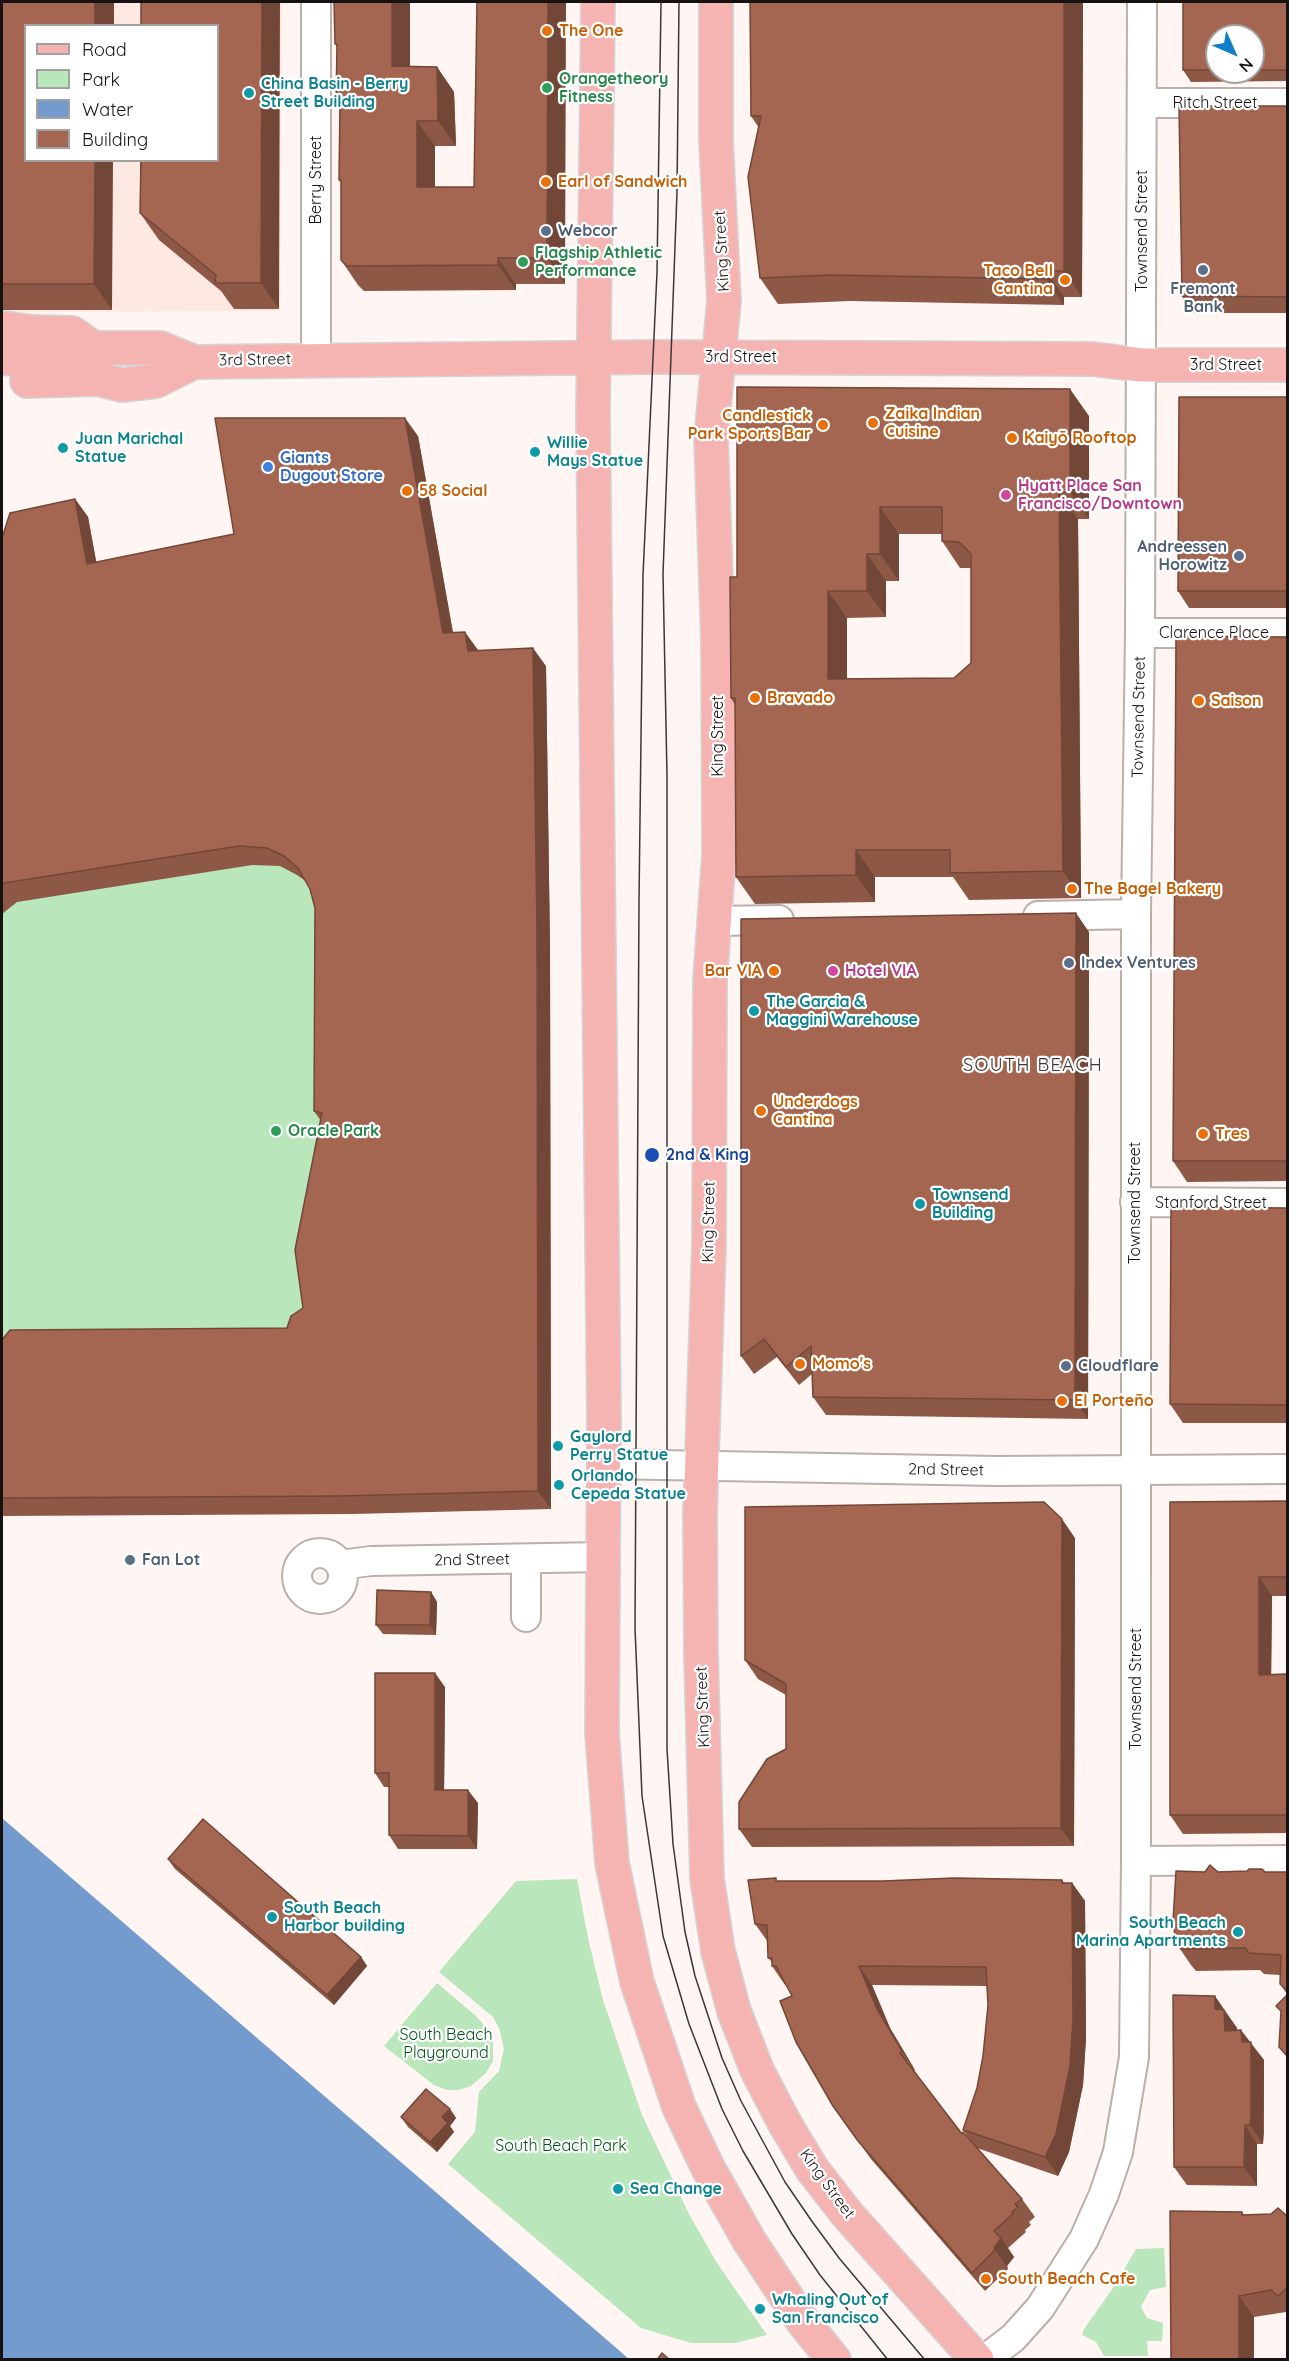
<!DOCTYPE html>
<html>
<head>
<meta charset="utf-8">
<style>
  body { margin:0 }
  #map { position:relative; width:1289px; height:2361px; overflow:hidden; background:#fff5f2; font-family:Quicksand,sans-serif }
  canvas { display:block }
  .frame { position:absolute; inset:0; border:3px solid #161211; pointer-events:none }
  .legend { position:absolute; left:24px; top:24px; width:195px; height:138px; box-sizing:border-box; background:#fff; border:2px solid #a2a0a0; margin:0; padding:8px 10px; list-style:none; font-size:18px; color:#161211 }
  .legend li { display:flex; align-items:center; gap:12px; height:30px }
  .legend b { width:30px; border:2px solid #a2a0a0 }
  .north { position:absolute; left:1205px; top:24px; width:60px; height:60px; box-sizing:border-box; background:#fff; border:2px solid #a2a0a0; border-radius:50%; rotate:135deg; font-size:16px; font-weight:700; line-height:24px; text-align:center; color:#161211 }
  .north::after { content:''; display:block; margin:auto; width:21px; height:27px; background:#117dc7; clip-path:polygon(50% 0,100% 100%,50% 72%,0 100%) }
</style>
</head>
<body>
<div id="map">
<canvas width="1289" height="2361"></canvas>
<div class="frame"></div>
<ul class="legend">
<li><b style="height:8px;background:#f5b4b2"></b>Road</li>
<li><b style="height:16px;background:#b9e6bb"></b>Park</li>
<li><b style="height:16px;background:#739bce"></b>Water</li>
<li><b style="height:16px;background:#a46650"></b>Building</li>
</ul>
<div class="north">N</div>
</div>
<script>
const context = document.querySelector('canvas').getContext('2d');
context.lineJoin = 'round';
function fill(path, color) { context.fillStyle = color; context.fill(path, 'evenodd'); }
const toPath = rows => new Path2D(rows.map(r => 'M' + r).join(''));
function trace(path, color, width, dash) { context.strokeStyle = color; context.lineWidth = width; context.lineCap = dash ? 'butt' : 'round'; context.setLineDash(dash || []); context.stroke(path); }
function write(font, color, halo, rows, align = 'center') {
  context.font = font + ' Quicksand,sans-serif'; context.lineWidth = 4.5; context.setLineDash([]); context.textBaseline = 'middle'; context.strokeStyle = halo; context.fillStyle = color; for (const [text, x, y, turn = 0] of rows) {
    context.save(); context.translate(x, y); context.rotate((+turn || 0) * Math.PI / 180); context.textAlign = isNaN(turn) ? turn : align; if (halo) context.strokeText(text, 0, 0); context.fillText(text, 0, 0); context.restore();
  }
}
const built = toPath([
  [2,2,282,2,280,311,2,312],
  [26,26,218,26,218,160,26,160]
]);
const green = toPath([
  [271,666,500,1509,352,1514,353,1477,2,1452,2,703],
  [577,1879,588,1938,603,2000,642,2115,690,2216,717,2263,767,2335,735,2343,691,2343,641,2328,448,2164,475,2132,479,2092,499,2071,504,2049,499,2028,493,2017,439,1972,516,1881],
  [437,1983,476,2016,490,2032,493,2041,493,2061,486,2073,471,2086,459,2090,447,2090,434,2085,384,2046],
  [1164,2248,1166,2287,1150,2290,1141,2307,1147,2318,1163,2323,1162,2341,1147,2341,1148,2356,1104,2356,1096,2342,1082,2335,1084,2329,1113,2288,1136,2249]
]);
const water = toPath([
  [2,1818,424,2182,629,2359,2,2359]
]);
const minor = toPath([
  [316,2,316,359],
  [1142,103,1288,103],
  [1140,633,1288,633],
  [1038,916,1136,914],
  [715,921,779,920],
  [1135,1202,1288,1203],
  [604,1464,997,1471,1288,1469],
  '297 1576a23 23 0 1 1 46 0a23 23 0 1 1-46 0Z',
  [340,1565,371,1561,604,1557],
  [526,1617,526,1559],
  [1136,1861,1288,1860],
  [984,2360,1013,2338,1040,2308,1084,2239,1104,2194,1118,2152,1134,2057,1136,1861,1136,914,1140,633,1142,2]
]);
const major = toPath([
  [598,2,593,414,604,1418,602,1733,612,1863,637,1982,679,2107,708,2168,750,2242,801,2319,834,2360],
  [716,2,716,141,724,301,711,438,718,640,719,854,710,981,709,1244,700,1514,701,1654,707,1879,718,1951,734,2011,757,2070,784,2122,812,2169,847,2214,977,2360],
  [2,328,34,332,72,333,93,348],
  [2,358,29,360,63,358,93,348,160,348,194,362,654,357,1092,359,1141,365,1288,365],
  [27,381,98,379,122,385,156,381,194,362]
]);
const tram = toPath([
  [661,2,657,272,643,575,639,901,635,1628,642,1796,663,1936,689,2024,722,2109,743,2151,792,2234,820,2275,888,2360],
  [679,2,677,192,663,574,667,776,667,1749,673,1844,685,1932,695,1976,722,2058,741,2101,785,2182,811,2220,839,2258,925,2360]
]);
const wall = toPath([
  [2,2,114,2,114,26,26,26,112,310,2,310],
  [141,2,279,309,234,309,221,291,159,240,140,213],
  [334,2,410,2,410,66,437,67,454,92,456,146,435,146,435,187,474,187,477,2,565,284,516,284,516,290,364,291,358,285,341,260,341,183,339,180,340,110,336,105,337,47,335,44],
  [1083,2,1082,297,1064,297,1064,305,850,301,778,304,760,278,759,128,751,116],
  [1183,2,1287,2,1287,81,1191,82,1183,70],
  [1217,36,1253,36,1253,72,1217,72],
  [1287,106,1287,313,1193,313,1182,296],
  [737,387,1089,416,1089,519,1078,519,1081,898,969,900,953,877,875,877,875,902,755,904,736,877,735,705,731,698,737,577],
  [899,534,942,534,942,541,960,568,971,568,971,663,954,678,847,679,847,618,886,617,886,581,899,581],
  [1287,397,1287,608,1189,608,1178,591],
  [418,436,453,632,478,651,546,666,550,949,551,1509,352,1514,2,1516,2,1340,287,1328,303,1308,321,1121,314,1111,315,908,310,889,307,882,297,875,280,866,252,865,17,902,2,914,2,538,75,499,88,517,96,562,234,534],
  [1287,637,1287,1181,1187,1182,1173,1161],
  [1089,932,1088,1419,826,1415,813,1397,812,1374,799,1385,777,1357,754,1374,741,1356],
  [1287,1208,1287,1423,1183,1423,1170,1404],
  [1287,1501,1287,1596,1272,1596,1271,1674,1287,1674,1287,1833,1183,1834,1170,1815],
  [1075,1538,1074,1846,752,1847,739,1829,786,1749,786,1695,758,1679,745,1660],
  [431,1592,437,1602,436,1635,383,1634,376,1625],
  [445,1687,444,1790,478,1803,477,1849,398,1849,389,1835,389,1787,384,1787,375,1773],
  [168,1859,361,1957,367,1966,334,2005,175,1869],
  [1205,1872,1287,1872,1287,1994,1280,1984,1280,1975,1264,1974,1260,1970,1196,1971,1191,1965,1176,1943],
  [777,1881,1072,1883,1085,1901,1086,2038,1083,2085,1069,2152,1058,2176,977,2148,1022,2199,1035,2217,1029,2222,1031,2225,1025,2230,1026,2232,1008,2248,1014,2257,1007,2266,1008,2269,985,2291,871,2159,833,2106,792,1996,786,1985,785,1985,772,1966,772,1962,768,1958,768,1942,755,1924],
  [872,1985,987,1986,988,2005,983,2056,977,2088,963,2130,974,2145,962,2134,914,2071,915,2070,890,2028],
  [1228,2014,1228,2016,1237,2028,1237,2030,1249,2042,1264,2060,1264,2134,1263,2144,1257,2144,1257,2186,1187,2185,1174,2167],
  [450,2109,456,2118,450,2126,454,2132,437,2152,408,2127,401,2117],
  [1242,2212,1244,2215,1287,2216,1287,2313,1286,2312,1254,2317,1254,2360,1171,2360]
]);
const shadedWall = toPath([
  [95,2,114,2,114,26,95,26],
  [262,2,280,2,279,309,261,283],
  [392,2,410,2,410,92,392,66],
  [548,2,566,2,565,284,547,258],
  [1064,2,1083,2,1082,297,1064,271],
  [437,67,454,92,456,146,438,121],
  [417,121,435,146,435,212,417,187],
  [95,160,113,160,112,310,94,284],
  [498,258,516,284,516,290,498,265],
  [1046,271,1064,297,1064,305,1046,279],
  [1070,389,1089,416,1089,519,1070,492],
  [405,418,418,436,456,651,443,633],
  [1059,492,1078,519,1081,898,1063,871],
  [75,499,88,517,100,582,87,564],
  [880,507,899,534,899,581,880,554],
  [867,554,886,581,886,617,867,591],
  [828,591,847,618,847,706,828,679],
  [465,632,478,650,468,651],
  [533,648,546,666,550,949,551,1509,538,1491],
  [856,850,875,877,875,902,856,875],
  [1076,913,1089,932,1088,1419,1075,1400],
  [1062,1519,1075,1538,1074,1846,1061,1828],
  [1259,1577,1272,1596,1271,1693,1259,1675],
  [431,1592,437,1602,436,1635,430,1625],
  [435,1673,445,1687,444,1803,435,1790],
  [468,1790,478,1803,477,1849,468,1836],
  [1062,1880,1072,1894,1072,1883,1085,1901,1086,2038,1083,2085,1069,2152,1058,2176,1045,2157],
  [361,1957,367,1966,334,2005,327,1995],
  [859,1966,872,1985,890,2028,915,2070,902,2051,877,2009],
  [1215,1996,1237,2028,1238,2050,1225,2031,1215,2009],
  [1241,2030,1264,2060,1263,2144,1250,2125],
  [450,2109,456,2118,450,2126,454,2132,437,2152,430,2142,442,2117],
  [1245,2125,1257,2144,1257,2186,1244,2167],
  [1001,2238,1014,2257,1007,2266,1008,2269,994,2248],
  [1239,2296,1254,2317,1254,2360,1239,2360]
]);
const building = toPath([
  [2,2,95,2,95,26,26,26,26,160,95,160,94,284,2,284,2,2],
  [141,2,262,2,261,283,215,283,216,275,140,213,141,160,218,160,218,26,141,26,141,2],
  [334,2,392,2,392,66,437,67,438,121,417,121,417,187,474,187,477,2,548,2,547,258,498,258,498,265,347,266,341,260,341,180,339,180,340,105,336,105,337,44,335,44,334,2],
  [750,2,1064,2,1064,271,1046,271,1046,279,831,275,760,278,748,177,761,116,751,116,750,2],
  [1183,2,1287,2,1287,70,1253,70,1253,36,1217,36,1217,70,1183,70,1183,2],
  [1179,106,1287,106,1287,297,1182,296,1179,106],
  [737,387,1070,389,1070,492,1059,492,1063,871,950,873,950,850,856,850,856,875,736,877,735,698,731,698,730,577,737,577,737,387],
  [880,507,942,507,942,541,959,542,971,554,971,663,954,678,828,679,828,591,867,591,867,554,880,554,880,507],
  [1179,397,1287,397,1287,591,1178,591,1179,397],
  [215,418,405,418,443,633,465,632,468,651,533,648,537,931,538,1491,339,1496,2,1498,2,1340,10,1330,287,1328,291,1316,303,1308,295,1250,322,1113,314,1111,315,908,310,889,298,868,284,856,267,848,239,846,4,883,2,885,2,538,10,513,75,499,87,564,234,534,215,418],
  [1176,636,1287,637,1287,1161,1173,1161,1176,636],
  [1076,913,1075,1400,813,1397,811,1346,786,1367,764,1339,741,1356,741,919,1076,913],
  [1171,1207,1287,1208,1287,1405,1170,1404,1171,1207],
  [1287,1501,1287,1577,1259,1577,1259,1675,1287,1674,1287,1815,1170,1815,1170,1502,1287,1501],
  [1044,1502,1062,1519,1061,1828,739,1829,739,1802,767,1759,786,1749,786,1684,745,1660,745,1507,1044,1502],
  [377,1590,431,1592,430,1625,376,1625,377,1590],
  [375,1673,435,1673,435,1790,468,1790,468,1836,389,1835,389,1773,375,1773,375,1673],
  [203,1819,361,1957,327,1995,168,1859,203,1819],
  [1210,1865,1218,1872,1247,1871,1249,1869,1262,1869,1265,1872,1287,1872,1287,1990,1280,1984,1281,1955,1249,1953,1245,1948,1181,1949,1176,1943,1173,1921,1176,1871,1205,1872,1210,1865],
  [776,1878,776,1881,883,1881,954,1878,1062,1880,1062,1883,1072,1883,1073,2019,1070,2066,1056,2134,1045,2157,963,2130,977,2088,983,2056,988,2005,986,1967,859,1966,877,2009,902,2051,900,2053,962,2134,963,2132,1022,2199,1015,2204,1018,2207,1012,2212,1013,2214,994,2231,1001,2238,994,2248,995,2250,972,2273,858,2141,833,2106,796,2042,780,2001,792,1996,776,1966,772,1966,772,1958,768,1958,767,1925,755,1924,748,1880,776,1878],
  [1173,1995,1215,1996,1215,2009,1224,2010,1225,2031,1241,2030,1242,2042,1251,2042,1251,2116,1250,2125,1245,2125,1244,2167,1174,2167,1173,1995],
  [1287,1995,1287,2056,1279,2047,1281,2011,1276,2006,1287,1995],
  [426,2089,450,2109,442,2117,448,2123,430,2142,401,2117,426,2089],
  [1278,2208,1287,2216,1287,2288,1278,2296,1271,2290,1239,2296,1239,2360,1171,2360,1170,2211,1242,2212,1242,2215,1271,2214,1278,2208],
  [662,2353,670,2360,657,2360,662,2353]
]);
const markers = [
  [547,31,6,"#e8710a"],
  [547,88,6,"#2e9e5b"],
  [249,93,6,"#0f9aa8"],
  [546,182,6,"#e8710a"],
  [546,231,6,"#5c6f8a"],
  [523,262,6,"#2e9e5b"],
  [1203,270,6,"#5c6f8a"],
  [1065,280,6,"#e8710a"],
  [873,423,6,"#e8710a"],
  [823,425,6,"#e8710a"],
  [1012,438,6,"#e8710a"],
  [63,448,6,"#0f9aa8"],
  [535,452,6,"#0f9aa8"],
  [268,467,6,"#3f7fe0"],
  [407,491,6,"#e8710a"],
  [1006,495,6,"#d1479c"],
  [1239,556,6,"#5c6f8a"],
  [755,698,6,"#e8710a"],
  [1199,701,6,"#e8710a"],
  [1072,889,6,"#e8710a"],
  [1069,963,6,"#5c6f8a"],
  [774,971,6,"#e8710a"],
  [833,971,6,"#d1479c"],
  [754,1011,6,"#0f9aa8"],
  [761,1111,6,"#e8710a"],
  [276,1131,6,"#2e9e5b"],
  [1203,1134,6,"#e8710a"],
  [652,1155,8,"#1a4fb4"],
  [920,1204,6,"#0f9aa8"],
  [800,1364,6,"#e8710a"],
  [1066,1366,6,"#5c6f8a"],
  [1062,1401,6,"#e8710a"],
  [558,1446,6,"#0f9aa8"],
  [559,1485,6,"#0f9aa8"],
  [130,1560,6,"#5c6f8a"],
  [272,1917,6,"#0f9aa8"],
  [1238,1932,6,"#0f9aa8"],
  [618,2189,6,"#0f9aa8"],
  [986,2279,6,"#e8710a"],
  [760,2309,6,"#0f9aa8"]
];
const foodNames = [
  ["The One",559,31],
  ["Earl of Sandwich",558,182],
  ["Taco Bell",1053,271,"right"],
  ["Cantina",1053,289,"right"],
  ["Zaika Indian",885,414],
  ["Cuisine",885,432],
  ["Candlestick",811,416,"right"],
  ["Park Sports Bar",811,434,"right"],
  ["Kaiyō Rooftop",1024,438],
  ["58 Social",419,491],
  ["Bravado",767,698],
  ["Saison",1211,701],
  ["The Bagel Bakery",1084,889],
  ["Bar VIA",762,971,"right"],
  ["Underdogs",773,1102],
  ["Cantina",773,1120],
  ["Tres",1215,1134],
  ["Momo's",812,1364],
  ["El Porteño",1074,1401],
  ["South Beach Cafe",998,2279]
];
const leisureNames = [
  ["Orangetheory",559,79],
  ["Fitness",559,97],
  ["Flagship Athletic",535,253],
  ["Performance",535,271],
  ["Oracle Park",288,1131]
];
const cultureNames = [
  ["China Basin - Berry",261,84],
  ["Street Building",261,102],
  ["Juan Marichal",75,439],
  ["Statue",75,457],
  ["Willie",547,443],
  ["Mays Statue",547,461],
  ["The Garcia &",766,1002],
  ["Maggini Warehouse",766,1020],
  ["Townsend",932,1195],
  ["Building",932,1213],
  ["Gaylord",570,1437],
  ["Perry Statue",570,1455],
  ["Orlando",571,1476],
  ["Cepeda Statue",571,1494],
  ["South Beach",284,1908],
  ["Harbor building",284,1926],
  ["South Beach",1226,1923,"right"],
  ["Marina Apartments",1226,1941,"right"],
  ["Sea Change",630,2189],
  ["Whaling Out of",772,2300],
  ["San Francisco",772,2318]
];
const streetNames = [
  ["Ritch Street",1215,103],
  ["Berry Street",316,180,-90],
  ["Townsend Street",1142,231,-90],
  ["King Street",722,251,-93],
  ["3rd Street",741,357],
  ["3rd Street",255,360,-1],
  ["3rd Street",1226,365],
  ["Clarence Place",1214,633],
  ["Townsend Street",1139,717,-89],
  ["King Street",718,736,-90],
  ["Townsend Street",1135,1203,-90],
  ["Stanford Street",1211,1203],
  ["King Street",709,1222,-89],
  ["2nd Street",946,1470,1],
  ["2nd Street",472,1560,-1],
  ["Townsend Street",1136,1689,-90],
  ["King Street",703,1707,-92],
  ["King Street",827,2184,54]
];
const serviceNames = [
  ["Webcor",558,231],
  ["Fremont",1203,289,"center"],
  ["Bank",1203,307,"center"],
  ["Andreessen",1227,547,"right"],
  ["Horowitz",1227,565,"right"],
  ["Index Ventures",1081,963],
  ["Cloudflare",1078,1366],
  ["Fan Lot",142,1560]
];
const shopNames = [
  ["Giants",280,458],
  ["Dugout Store",280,476]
];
const hotelNames = [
  ["Hyatt Place San",1018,486],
  ["Francisco/Downtown",1018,504],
  ["Hotel VIA",845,971]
];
const transitNames = [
  ["2nd & King",666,1155]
];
const parkNames = [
  ["South Beach",446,2035],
  ["Playground",446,2053],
  ["South Beach Park",561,2146]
];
const neighbourhoodNames = [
  ["SOUTH BEACH",1033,1066]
];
fill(built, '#fde9e1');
fill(green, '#b9e6bb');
fill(water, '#739bce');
trace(minor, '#bbafab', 32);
trace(major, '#d5d4d4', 36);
trace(minor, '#fff', 28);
trace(major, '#f5b4b2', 33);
trace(tram, '#3c3736', 1.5);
fill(wall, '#8d5845');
fill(shadedWall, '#734738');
fill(building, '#a46650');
trace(building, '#734738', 1.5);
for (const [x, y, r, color] of markers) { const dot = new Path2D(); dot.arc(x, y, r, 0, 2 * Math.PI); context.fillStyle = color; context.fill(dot); trace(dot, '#fff', 2); }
write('bold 16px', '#c56008', '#fff', foodNames, 'left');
write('bold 16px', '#27864d', '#fff', leisureNames, 'left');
write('bold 16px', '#0d838f', '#fff', cultureNames, 'left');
write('16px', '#161211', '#fff', streetNames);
write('bold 16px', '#4e5e75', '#fff', serviceNames, 'left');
write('bold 16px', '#366cbe', '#fff', shopNames, 'left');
write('bold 16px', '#b23c85', '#fff', hotelNames, 'left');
write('bold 16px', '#164399', '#fff', transitNames, 'left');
write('16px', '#005316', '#fff', parkNames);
context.letterSpacing = '1.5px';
write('18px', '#3f3633', '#fff', neighbourhoodNames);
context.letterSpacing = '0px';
</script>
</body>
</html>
